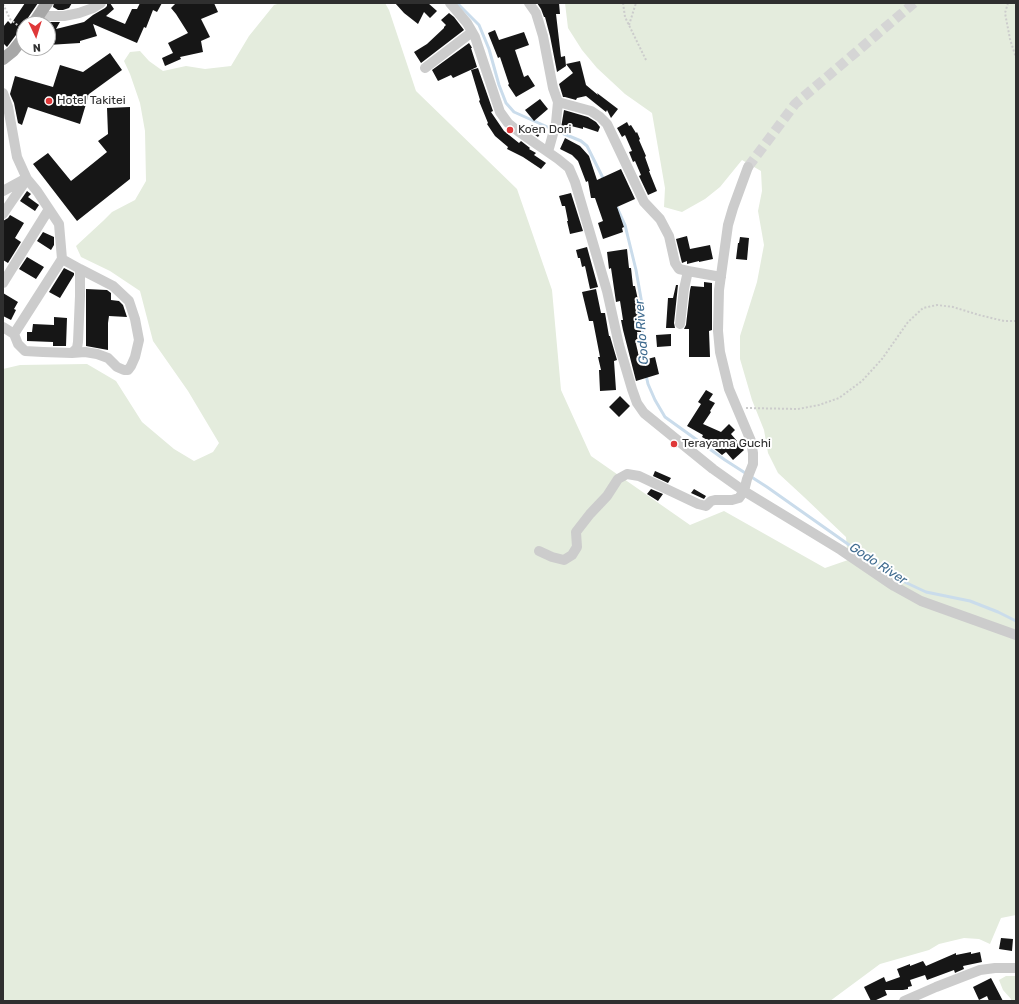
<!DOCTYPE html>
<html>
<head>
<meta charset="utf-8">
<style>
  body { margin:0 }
  #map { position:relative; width:1019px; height:1004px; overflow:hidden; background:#fff; font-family:Rubik,sans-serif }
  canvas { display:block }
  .frame { position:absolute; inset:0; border:4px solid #2f2f2f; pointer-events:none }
  .north { position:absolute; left:16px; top:16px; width:40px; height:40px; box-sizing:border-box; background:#fff; border:1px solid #acacac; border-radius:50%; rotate:176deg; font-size:11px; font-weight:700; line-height:16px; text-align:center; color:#2f2f2f }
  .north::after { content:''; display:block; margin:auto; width:14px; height:18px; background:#df3839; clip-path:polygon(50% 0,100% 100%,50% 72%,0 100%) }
</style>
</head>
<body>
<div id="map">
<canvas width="1019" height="1004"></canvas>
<div class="frame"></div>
<div class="north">N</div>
</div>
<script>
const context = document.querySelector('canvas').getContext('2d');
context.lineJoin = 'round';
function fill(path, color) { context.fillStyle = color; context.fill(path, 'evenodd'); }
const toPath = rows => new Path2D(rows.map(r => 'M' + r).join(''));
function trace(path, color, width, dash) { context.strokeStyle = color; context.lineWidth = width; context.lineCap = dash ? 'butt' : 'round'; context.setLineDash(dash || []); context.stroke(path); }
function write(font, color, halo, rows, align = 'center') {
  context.font = font + ' Rubik,sans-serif'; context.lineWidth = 4; context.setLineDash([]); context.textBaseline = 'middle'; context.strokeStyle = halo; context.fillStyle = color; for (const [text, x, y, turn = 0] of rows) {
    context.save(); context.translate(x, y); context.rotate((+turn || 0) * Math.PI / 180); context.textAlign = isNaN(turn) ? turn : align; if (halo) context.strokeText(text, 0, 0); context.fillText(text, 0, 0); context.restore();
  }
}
const green = toPath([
  [281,3,385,3,389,10,416,91,517,189,552,290,561,390,591,456,690,525,724,511,825,568,848,560,846,537,804,497,778,473,768,453,764,430,752,400,740,359,740,336,757,282,764,245,758,211,762,191,761,171,742,160,720,187,705,199,682,212,664,207,665,188,652,113,625,94,597,68,582,50,568,28,565,3,1016,3,1016,915,1001,918,990,944,979,939,964,938,939,944,929,950,880,964,830,1001,3,1001,3,369,20,365,87,364,116,381,142,422,174,449,194,461,213,452,219,443,188,391,153,341,140,291,110,271,81,257,76,246,103,221,112,212,135,200,146,181,145,131,140,103,130,74,124,61,130,52,140,51,149,61,163,71,186,66,205,69,231,66,249,36,274,5],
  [1006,976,1016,976,1016,1001,1011,1001,1011,999,1003,990,999,980]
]);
const stream = toPath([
  [457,3,479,25,489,49,499,85,506,103,514,112,552,129],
  [557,131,581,141,587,146,604,180],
  [615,203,625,225,636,270,643,310,642,354,644,363],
  [646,375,648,384,655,400,665,417,725,460,767,487,896,578,926,592,970,601,998,612,1016,621]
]);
const building = toPath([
  [25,3,38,3,19,31,7,47,3,43,3,27,8,21,11,24],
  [54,3,72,3,69,8,63,10,58,10,53,7],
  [107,3,110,3,114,9,106,16,125,24,132,9,137,9,140,3,139,3,162,3,157,12,153,10,146,28,144,27,137,43,93,24,97,36,80,41,80,43,48,45,48,22,60,22,56,29,84,22,93,15,105,8,107,6],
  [176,3,214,3,218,12,201,19,210,37,201,41,203,52,180,57,181,59,165,66,162,58,173,53,168,43,188,33,176,14,171,8],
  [395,3,428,3,437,11,430,18,424,12,418,24,404,13],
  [537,3,559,3,560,14,556,14,561,57,565,56,566,66,557,72,550,36,545,17,544,17,541,9],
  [449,13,454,17,464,30,421,63,414,52,427,44,444,28,444,27,446,25,441,20],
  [495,30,499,40,524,32,529,45,515,50,524,77,528,75,535,86,516,97,508,85,509,84,500,57,498,58,488,33],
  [469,43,471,46,472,48,471,48,477,67,453,78,451,75,438,81,432,70],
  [110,53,122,70,89,94,80,124,28,107,22,125,18,123,14,103,10,94,15,76,53,87,60,65,83,72],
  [580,61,586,85,598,95,597,93,618,109,611,118,607,110,606,112,586,96,577,98,576,100,565,97,566,96,565,97,563,97,559,84,573,73,566,64],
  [478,68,493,111,491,112,504,131,519,143,521,141,530,148,529,149,536,153,534,155,546,163,541,169,523,157,507,149,508,147,495,136,487,124,488,123,479,101,480,100,471,70],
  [540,99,548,109,534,121,525,110],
  [130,107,130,179,77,221,33,164,48,153,71,181,107,152,98,141,108,134,107,108],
  [564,110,588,117,596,122,600,127,598,132,583,127,583,129,571,126,570,130,561,128],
  [627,122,629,126,631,125,636,133,637,132,640,139,639,140,646,156,645,157,650,171,649,171,657,191,648,195,639,176,641,175,635,161,633,162,629,152,632,151,625,135,622,137,617,128],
  [532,125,542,131,538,137,528,130],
  [565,138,580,146,589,156,597,180,621,169,635,199,617,207,624,227,622,228,623,232,603,239,598,223,603,221,595,198,591,198,588,181,586,182,578,161,572,155,560,149],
  [27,191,31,194,28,197,39,205,35,211,20,201],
  [571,193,583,231,570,234,567,221,568,221,565,206,562,206,559,196],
  [10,215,24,223,15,238,21,242,8,263,3,260,3,221,8,218],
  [43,232,54,237,54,245,51,250,37,241],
  [687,236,690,249,710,245,713,259,699,262,699,261,687,264,687,261,682,263,676,239],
  [740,237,749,238,747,260,736,259,738,243,739,243],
  [587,247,598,287,590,289,585,266,582,267,580,258,578,258,576,250],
  [627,249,629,268,631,268,633,286,635,286,638,300,639,300,641,314,638,315,641,332,637,332,639,343,636,344,640,361,655,357,659,374,636,381,623,330,621,320,623,320,620,301,616,302,611,268,609,269,607,252],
  [27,257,44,267,36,279,19,269],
  [64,268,74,273,74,275,60,298,49,292],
  [704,282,712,283,712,330,709,331,710,357,689,357,689,329,684,329,686,325,690,290,691,286,704,287],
  [676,285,678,285,674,323,675,328,666,328,668,298,673,298],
  [86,289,107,290,111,293,111,300,119,301,123,305,127,317,109,316,108,323,108,350,86,346],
  [596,289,601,313,605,313,609,336,610,336,617,360,614,361,616,390,600,391,599,370,601,370,598,357,600,357,593,321,589,321,582,292],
  [3,293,18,302,14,309,16,310,11,320,3,316],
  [54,317,67,318,66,346,53,346,53,342,27,341,27,332,32,332,33,324,54,325],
  [671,334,671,346,657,347,656,335],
  [706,390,713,394,709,400,715,403,710,411,711,412,703,424,721,432,729,424,735,430,731,434,737,441,736,442,744,450,733,460,726,452,722,455,712,447,711,442,702,437,703,435,687,426,701,404,698,402],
  [620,396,630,406,619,417,609,407],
  [655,471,671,478,668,483,653,476],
  [651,489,663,494,658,501,647,494],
  [694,489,706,496,704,499,691,493],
  [1001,938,1013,939,1012,951,999,949],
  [971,952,971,954,980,952,982,962,963,966,964,969,957,972,955,973,954,970,927,980,925,975,910,980,912,986,908,987,908,989,903,990,885,990,887,995,874,1001,871,1001,864,987,884,977,886,982,900,977,897,969,910,964,910,966,923,961,926,966,956,953,956,955],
  [991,978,1003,1001,989,1001,987,996,979,1000,973,987]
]);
const minorTunnel = toPath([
  [748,167,795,104,914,3]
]);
const path = toPath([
  [623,3,625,17,646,60],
  [1008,3,1005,13,1010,39,1016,58],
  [3,4,10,19,21,28],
  [629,25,636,3],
  [746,408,798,409,819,405,839,398,862,381,882,359,908,322,923,308,937,305,953,307,979,315,1004,321,1016,321]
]);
const minor = toPath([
  [450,3,467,23,475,37,500,112,508,123,519,132,558,159,569,168,575,182,607,291,619,345,632,389,637,403,644,413,713,469,744,491,841,550,894,586,921,601,1016,635],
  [529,3,536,13,543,36,553,88,558,102,556,123,548,152],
  [39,16,64,16,79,13,93,8,101,3],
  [425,68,472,32],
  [3,93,8,107,17,157,27,179,37,191,59,224,62,259,14,334],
  [558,102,591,111,600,117,607,124,644,202,660,219,669,236,675,263,679,269,688,271,721,277],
  [3,191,25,179],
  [3,214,27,179],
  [3,283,49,209],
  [680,324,684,289,688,271],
  [3,327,14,334,18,344,25,351,43,352,72,353,77,348,78,342,80,296,80,269,62,259],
  [72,353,85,352,97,354,108,358,117,367,124,370,128,370,131,366,135,357,139,340,135,319,129,301,113,286,80,269],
  [539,551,552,557,564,560,572,555,577,547,576,532,590,514,607,496,618,479,627,474,639,476,698,504,706,506,711,501,715,500,732,500,739,498,744,491,747,479,753,464,753,453,751,441,729,389,720,352,718,331,719,290,728,225,733,208,748,167],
  [904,1001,936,987,980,970,995,968,1016,968]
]);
const major = toPath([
  [33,24,47,3],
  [3,59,13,51,24,37]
]);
const markers = [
  [49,101,4,"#df3839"],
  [510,130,4,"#df3839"],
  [674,444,4,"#df3839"]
];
const poiNames = [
  ["Hotel Takitei",57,101],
  ["Koen Dori",518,130],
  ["Terayama Guchi",682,444]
];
const waterNames = [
  ["Godo River",642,332,-94],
  ["Godo River",878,564,33]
];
fill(green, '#e4ecdd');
trace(stream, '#cadceb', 3);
fill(building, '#161616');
trace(minorTunnel, '#d5d5d5', 10, [10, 5]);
trace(path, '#ccc', 2, [2, 2]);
trace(minor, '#ccc', 10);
trace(major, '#a7a7a7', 12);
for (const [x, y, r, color] of markers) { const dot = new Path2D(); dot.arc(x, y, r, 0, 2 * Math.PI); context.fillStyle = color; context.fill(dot); trace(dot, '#fff', 1.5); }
write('12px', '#2f2f2f', '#fff', poiNames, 'left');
write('italic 13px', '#3f6b8f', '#fff', waterNames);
</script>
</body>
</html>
